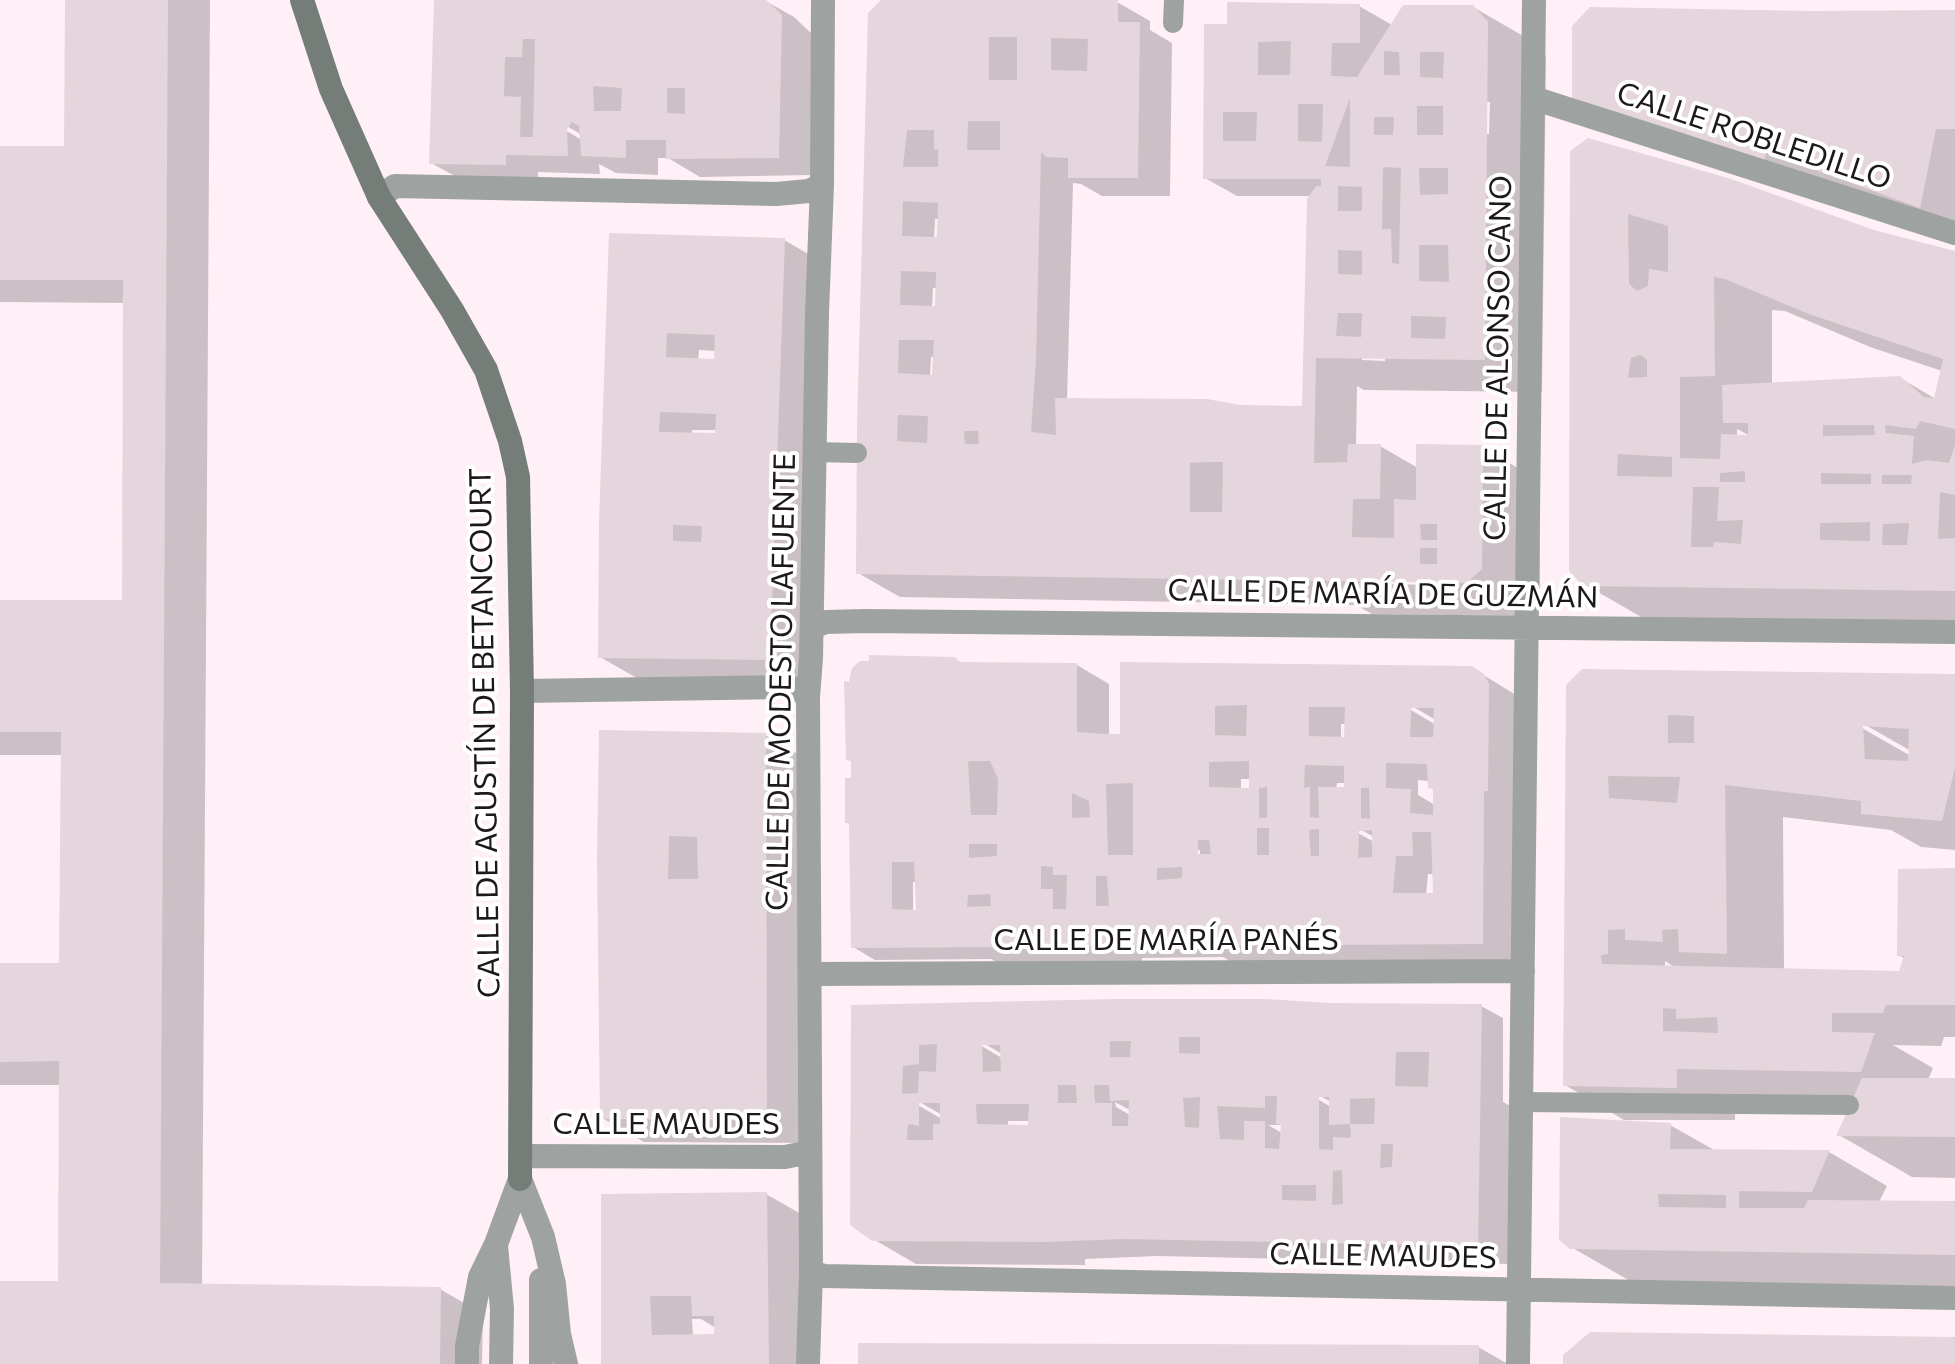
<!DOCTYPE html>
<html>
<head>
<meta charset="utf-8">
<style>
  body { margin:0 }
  canvas { display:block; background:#fef0f6 }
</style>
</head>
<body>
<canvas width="1955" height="1364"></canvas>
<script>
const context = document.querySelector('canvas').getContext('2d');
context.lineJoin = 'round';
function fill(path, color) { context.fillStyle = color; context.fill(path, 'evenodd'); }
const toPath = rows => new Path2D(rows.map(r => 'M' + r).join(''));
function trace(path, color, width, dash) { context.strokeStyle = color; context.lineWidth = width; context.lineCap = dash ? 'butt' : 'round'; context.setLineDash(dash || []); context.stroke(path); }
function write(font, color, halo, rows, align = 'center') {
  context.font = font + ' Commissioner,sans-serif'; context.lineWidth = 8; context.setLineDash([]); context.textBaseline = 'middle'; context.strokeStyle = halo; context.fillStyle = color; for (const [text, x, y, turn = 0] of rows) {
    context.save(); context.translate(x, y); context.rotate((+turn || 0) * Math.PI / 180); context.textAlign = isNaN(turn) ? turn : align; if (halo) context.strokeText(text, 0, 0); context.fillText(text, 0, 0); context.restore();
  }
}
const shadow = toPath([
  [67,0,210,0,202,1286,440,1289,483,1314,482,1364,0,1364,0,1283,60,1283,61,1085,0,1085,0,965,61,965,63,755,0,755,0,602,124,602,125,303,0,302,0,148,66,148],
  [436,0,764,0,794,17,813,35,811,175,700,177,668,158,658,158,658,175,616,173,599,164,600,174,538,172,538,183,464,181,431,163],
  [560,122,582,135,582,140,558,126],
  [884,0,1117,2,1150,21,1150,30,1172,43,1170,196,1102,196,1081,184,1073,183,1067,400,1304,408,1311,196,1237,196,1205,178,1229,26,1359,6,1392,25,1473,7,1532,41,1546,57,1542,392,1364,390,1357,386,1356,446,1380,446,1418,468,1482,447,1540,481,1540,602,1525,616,1372,614,1356,605,900,597,858,573],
  [1486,102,1490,102,1489,134,1485,134],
  [935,219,939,219,939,239,934,239],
  [933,288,937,288,936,308,932,308],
  [1362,356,1385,357,1385,361,1362,360],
  [931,357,935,357,934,377,930,376],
  [1362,580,1454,581,1458,585,1362,584],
  [1955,12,1955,232,1633,131,1574,97],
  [1572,152,1955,253,1955,622,1643,618,1584,584],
  [1772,310,1785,311,1870,347,1942,371,1936,399,1900,378,1772,385],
  [1737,429,1752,437,1737,437],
  [611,235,784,240,817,259,812,684,642,681,600,657],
  [699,350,716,351,716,362,698,361],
  [692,430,717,430,717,436,692,435],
  [955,659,963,664,1077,665,1109,684,1109,736,1122,736,1122,664,1472,668,1516,695,1515,962,1233,963,1223,957,1142,958,1142,965,1001,965,991,959,875,960,853,947,851,825,847,822,853,762,848,759],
  [1403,701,1436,720,1436,725,1401,704],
  [1341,724,1346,724,1346,739,1341,738],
  [1241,779,1251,779,1251,790,1241,790],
  [1418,780,1429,781,1430,787,1435,790,1435,805,1418,795],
  [1337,783,1346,783,1346,789,1336,789],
  [1351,824,1374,837,1374,842,1349,828],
  [1196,850,1200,850,1200,879],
  [1428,874,1434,874,1435,895,1426,895],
  [913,882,917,882,918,912,913,912],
  [1955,676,1955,850,1921,847,1891,830,1783,817,1784,970,1900,973,1905,959,1899,955,1955,870,1955,1037,1944,1037,1941,1046,1893,1045,1933,1068,1928,1080,1955,1080,1955,1178,1912,1177,1839,1135,1853,1103,1735,1102,1735,1120,1624,1120,1565,1085,1568,686],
  [1855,719,1911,751,1911,756,1853,723],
  [1665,961,1676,968,1665,967],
  [765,735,808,760,809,1143,644,1142,602,1118,599,859],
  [853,1006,1481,1006,1503,1018,1503,1102,1514,1108,1510,1264,1158,1256,1085,1259,1085,1265,916,1264,873,1239],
  [975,1038,1002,1054,1002,1058,973,1041],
  [1311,1091,1331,1102,1331,1107,1309,1094],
  [911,1097,942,1115,942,1119,909,1100],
  [1115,1102,1130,1110,1130,1115,1116,1107],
  [1008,1121,1030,1121,1036,1127,1008,1127],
  [1268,1125,1283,1125,1282,1133],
  [1670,1125,1716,1151,1829,1152,1887,1186,1879,1202,1955,1203,1955,1295,1630,1281,1571,1247],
  [766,1194,808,1218,801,1364,603,1364,602,1313],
  [692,1319,701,1319,716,1328,722,1336,693,1336],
  [1478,1347,1508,1364,860,1364]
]);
const building = toPath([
  [65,0,168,0,160,1283,441,1287,440,1364,0,1364,0,1281,58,1281,59,1061,0,1062,0,963,59,963,61,732,0,732,0,600,122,600,123,280,0,280,0,146,64,146],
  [434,0,766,0,782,15,779,158,666,159,666,140,626,140,626,158,581,156,579,126,572,122,567,129,568,156,506,155,506,165,429,164],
  [523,39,535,39,533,137,520,137,521,97,504,96,505,57,522,57],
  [593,86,622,88,621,111,594,111],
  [667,88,685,88,685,114,667,113],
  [881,0,1118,0,1118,22,1140,22,1138,178,1068,178,1068,158,1046,157,1041,152,1036,361,1031,432,1056,435,1055,398,1207,399,1240,405,1302,406,1307,199,1316,186,1321,186,1321,179,1203,179,1204,24,1227,24,1227,2,1360,4,1360,43,1332,43,1331,76,1357,77,1403,5,1473,5,1488,22,1485,360,1316,358,1314,463,1347,462,1348,444,1381,444,1380,499,1353,499,1352,537,1394,538,1394,499,1416,500,1416,444,1483,445,1482,569,1466,583,856,574,857,425,868,13],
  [989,37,1017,37,1017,80,989,80],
  [1051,38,1088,39,1087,71,1051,70],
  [1291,41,1290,75,1258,75,1258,42],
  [1384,51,1399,52,1400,75,1384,75],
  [1420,52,1444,52,1443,78,1420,77],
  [1350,98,1350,167,1325,166],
  [1298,104,1323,104,1322,142,1298,141],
  [1417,106,1443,106,1443,135,1417,135],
  [1223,112,1257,112,1256,141,1223,141],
  [1374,117,1394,117,1393,135,1374,135],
  [968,121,1000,121,1000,150,967,150],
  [907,130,934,130,934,150,938,149,938,167,903,167],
  [1383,167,1401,168,1399,264,1392,263,1391,229,1382,229],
  [1419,168,1448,168,1448,194,1420,195],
  [1338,186,1362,187,1362,211,1338,211],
  [903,201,938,203,937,237,902,236],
  [1419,245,1448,245,1449,282,1419,281],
  [1338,250,1362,251,1362,275,1338,274],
  [901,271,936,272,935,306,900,305],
  [1338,313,1362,313,1361,337,1336,336],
  [1411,316,1446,317,1445,339,1411,338],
  [899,340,934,340,932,375,898,373],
  [898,415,928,416,927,443,897,441],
  [964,431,978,431,979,444,965,444],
  [1205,462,1223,462,1222,512,1190,512,1190,463],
  [1420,524,1437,524,1437,540,1421,540],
  [1420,548,1437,548,1437,564,1420,564],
  [1590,7,1810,11,1955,10,1955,129,1936,129,1920,208,1766,152,1764,161,1675,130,1572,98,1572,26],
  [1588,138,1728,178,1874,230,1955,251,1955,429,1920,421,1916,429,1885,425,1886,433,1914,436,1912,464,1926,460,1949,463,1955,445,1955,495,1940,492,1938,539,1955,538,1955,591,1583,586,1569,571,1570,151],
  [1628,214,1668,226,1668,272,1649,269,1648,286,1637,291,1629,284],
  [1714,277,1725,279,1809,314,1943,359,1934,398,1924,397,1900,376,1722,385,1723,423,1748,423,1748,435,1721,434,1720,459,1680,458,1680,377,1715,376],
  [1640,355,1647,360,1647,377,1628,378,1631,358],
  [1823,425,1874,425,1875,435,1823,436],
  [1618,454,1672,457,1672,477,1617,476],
  [1745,471,1745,482,1720,482,1720,473],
  [1821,473,1871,474,1871,484,1821,484],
  [1882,475,1912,475,1911,484,1882,484],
  [1693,487,1719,487,1717,521,1743,520,1741,544,1714,542,1713,547,1691,547],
  [1870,522,1870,541,1820,540,1820,523],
  [1909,523,1907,545,1882,545,1883,524],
  [609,233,785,238,770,660,598,658,599,523],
  [667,333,715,335,714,359,666,357],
  [660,412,716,414,715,433,659,432],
  [673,525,702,526,701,542,673,541],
  [869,655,955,657,960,662,1077,663,1077,732,1104,734,1120,734,1120,662,1472,666,1484,674,1489,684,1488,791,1484,791,1483,944,851,948,849,823,845,823,845,778,851,778,851,761,846,760,844,681,849,682,852,668,860,661,869,661],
  [1247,705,1246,736,1215,735,1215,706],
  [1309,707,1345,707,1344,737,1309,736],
  [1411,708,1434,708,1433,737,1410,737],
  [968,761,990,761,998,779,997,815,971,815],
  [1249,761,1249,788,1209,787,1209,762],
  [1386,763,1427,764,1428,788,1433,789,1433,815,1410,813,1411,789,1386,788],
  [1305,765,1344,766,1344,787,1318,787,1319,818,1310,817,1310,787,1304,788],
  [1133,783,1133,855,1108,855,1106,784],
  [1267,787,1267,818,1259,818,1259,788],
  [1361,788,1369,788,1370,819,1361,818],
  [1072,793,1089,801,1090,817,1072,818],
  [1257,828,1269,828,1269,855,1257,855],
  [1319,829,1319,856,1311,856,1309,830],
  [1372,830,1372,857,1358,858,1359,831],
  [1412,832,1431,832,1433,893,1393,893,1396,856,1413,856],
  [1198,840,1209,840,1211,854,1198,854],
  [969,844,997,844,997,856,969,858],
  [892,862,914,862,916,910,892,909],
  [1041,866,1053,867,1053,875,1067,875,1066,909,1053,909,1053,889,1041,889],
  [1182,867,1182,878,1157,880,1157,868],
  [1096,876,1107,876,1109,906,1096,906],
  [990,894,991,906,967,907,968,895],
  [1582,669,1955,674,1955,768,1942,821,1861,814,1861,801,1725,785,1727,954,1679,952,1678,929,1662,930,1663,942,1625,940,1625,929,1608,930,1608,954,1601,955,1602,964,1899,971,1904,956,1897,956,1898,869,1955,868,1955,1005,1886,1005,1883,1013,1832,1013,1832,1032,1875,1033,1861,1072,1677,1069,1677,1088,1563,1086,1566,685],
  [1668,715,1694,716,1694,743,1668,743],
  [1863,726,1909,729,1908,761,1865,759],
  [1608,776,1680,777,1677,803,1609,798],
  [1663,1008,1676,1009,1676,1019,1717,1017,1718,1033,1663,1031],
  [599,730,766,733,767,1120,600,1119,597,858],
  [669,836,697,837,698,879,668,879],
  [1114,999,1266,999,1329,1003,1482,1004,1478,1246,1124,1239,1044,1242,872,1241,850,1225,851,1005],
  [1179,1037,1200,1037,1200,1054,1179,1053],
  [1110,1041,1131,1041,1130,1057,1110,1057],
  [937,1044,936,1072,919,1071,918,1093,902,1094,903,1066,919,1064,919,1045],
  [982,1045,1000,1045,1001,1071,983,1072],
  [1396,1052,1429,1052,1428,1087,1395,1086],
  [1058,1085,1076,1085,1077,1103,1058,1103],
  [1094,1085,1109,1085,1110,1101,1129,1100,1128,1126,1112,1126,1112,1103,1095,1103],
  [1265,1096,1277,1096,1276,1124,1281,1125,1279,1149,1265,1148,1265,1121,1244,1121,1244,1140,1220,1139,1217,1106,1265,1108],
  [1200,1097,1199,1128,1185,1127,1183,1098],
  [1319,1097,1329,1097,1329,1125,1350,1124,1351,1138,1333,1137,1333,1150,1319,1149],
  [1375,1098,1374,1124,1350,1124,1350,1099],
  [919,1103,940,1103,940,1124,933,1124,933,1140,907,1140,908,1124,919,1126],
  [976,1104,1029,1104,1028,1125,977,1124],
  [1381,1144,1393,1144,1392,1167,1380,1168],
  [1342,1170,1343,1204,1332,1205,1333,1171],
  [1282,1185,1316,1185,1316,1201,1282,1200],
  [1862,1078,1955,1078,1955,1137,1836,1136],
  [1560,1117,1671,1123,1670,1149,1830,1150,1812,1192,1739,1191,1739,1208,1804,1208,1808,1200,1955,1201,1955,1255,1570,1249,1559,1240],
  [1658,1194,1726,1195,1726,1208,1659,1207],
  [767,1192,769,1364,601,1364,601,1194],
  [650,1296,691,1296,692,1316,714,1316,714,1334,652,1335],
  [1590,1332,1955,1337,1955,1364,1563,1364,1563,1355],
  [858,1343,1479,1345,1479,1364,858,1364]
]);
const lane = toPath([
  [1173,23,1174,0],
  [815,452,857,453],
  [1521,1102,1849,1105]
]);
const street = toPath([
  [1533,98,1955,233],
  [379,197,395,186,776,194,809,191,822,185],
  [812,627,826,622,865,621,1955,632],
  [522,691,787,687,799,690,808,697],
  [811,974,1523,971],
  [521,1156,785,1157,810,1152],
  [520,1179,543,1237,554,1284,559,1334,566,1364],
  [496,1246,502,1309,501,1364],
  [811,1272,824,1276,1955,1298],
  [467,1364,467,1346,480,1277,496,1244,520,1179],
  [541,1364,541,1280],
  [808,1364,811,1272,808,697,811,658,817,313,822,185,823,0],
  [1518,1364,1534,0]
]);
const secondary = toPath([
  [302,0,331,89,379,197,452,310,486,370,510,441,518,477,522,691,520,1179]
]);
const streetNames = [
  ["CALLE ROBLEDILLO",1754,136,18],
  ["CALLE DE ALONSO CANO",1498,358,-89],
  ["CALLE DE MARÍA DE GUZMÁN",1383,594,1],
  ["CALLE DE MODESTO LAFUENTE",781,682,-89],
  ["CALLE DE AGUSTÍN DE BETANCOURT",485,733,-91],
  ["CALLE DE MARÍA PANÉS",1166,940],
  ["CALLE MAUDES",666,1124],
  ["CALLE MAUDES",1383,1256,1]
];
fill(shadow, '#0003');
fill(building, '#e4d6dc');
trace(lane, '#9ea3a1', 20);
trace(street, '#9ea3a1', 24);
trace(secondary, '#757d79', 24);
write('30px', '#1d181a', '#fff', streetNames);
</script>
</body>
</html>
